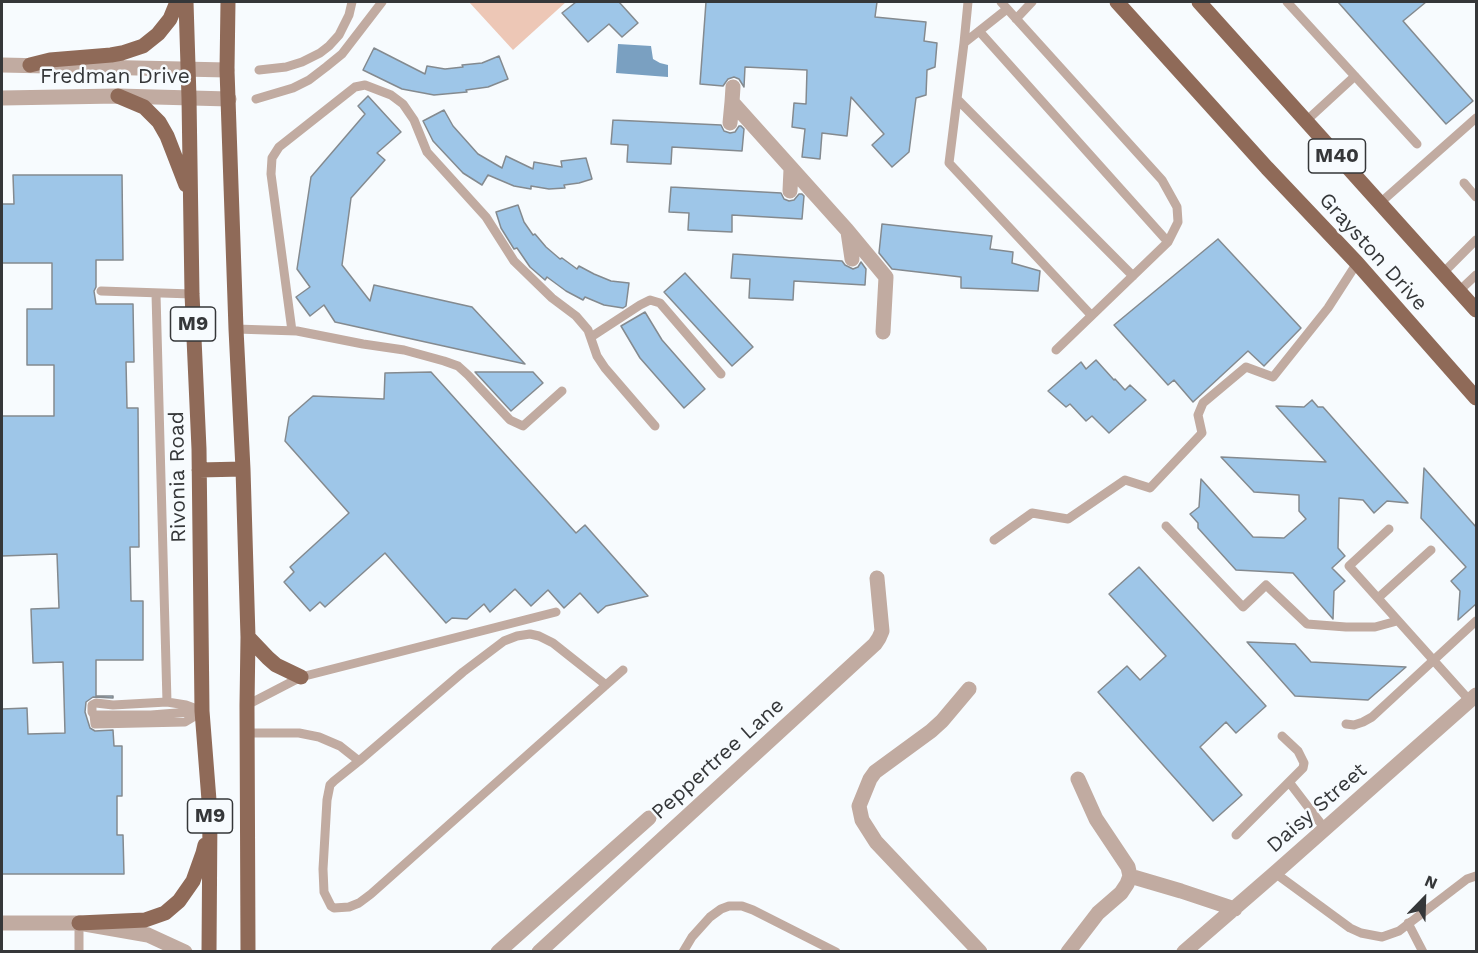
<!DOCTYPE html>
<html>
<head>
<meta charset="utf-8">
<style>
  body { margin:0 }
  #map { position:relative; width:1478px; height:953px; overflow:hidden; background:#f7fbfe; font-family:"Work Sans",sans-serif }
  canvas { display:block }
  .frame { position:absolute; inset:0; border:3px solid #353739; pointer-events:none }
  .north { position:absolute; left:1394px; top:869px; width:60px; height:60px; -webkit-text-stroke:4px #f7fbfe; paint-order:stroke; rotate:23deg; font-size:16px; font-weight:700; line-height:24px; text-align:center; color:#353739 }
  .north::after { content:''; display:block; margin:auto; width:21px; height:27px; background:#353739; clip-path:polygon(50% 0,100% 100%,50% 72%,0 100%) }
</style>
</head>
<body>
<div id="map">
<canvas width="1478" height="953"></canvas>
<div class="frame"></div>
<div class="north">N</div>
</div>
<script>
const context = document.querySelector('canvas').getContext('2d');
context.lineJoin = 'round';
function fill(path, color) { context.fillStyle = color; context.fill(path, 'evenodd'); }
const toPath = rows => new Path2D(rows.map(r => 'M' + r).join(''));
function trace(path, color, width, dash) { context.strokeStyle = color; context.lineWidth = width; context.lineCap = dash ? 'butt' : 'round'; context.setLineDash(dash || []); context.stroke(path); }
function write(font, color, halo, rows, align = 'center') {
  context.font = font + ' "Work Sans",sans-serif'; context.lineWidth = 5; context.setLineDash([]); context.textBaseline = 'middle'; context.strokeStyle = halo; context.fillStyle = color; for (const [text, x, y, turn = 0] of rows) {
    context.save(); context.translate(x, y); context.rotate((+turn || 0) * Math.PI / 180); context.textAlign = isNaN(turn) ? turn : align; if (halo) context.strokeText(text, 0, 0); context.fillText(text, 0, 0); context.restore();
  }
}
const green = toPath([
  [469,2,566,2,513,50]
]);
const water = toPath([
  [618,44,651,46,653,59,660,63,668,65,668,77,616,73]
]);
const building = toPath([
  [576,2,619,2,638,23,622,37,609,24,588,42,562,13,576,2],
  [706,2,877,2,875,17,926,22,924,41,937,43,935,67,927,70,926,95,916,98,909,152,892,167,872,145,884,134,851,97,847,136,822,133,820,159,802,157,805,129,792,127,794,103,806,104,807,70,745,67,744,87,739,79,734,77,728,79,723,86,700,84,706,2],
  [1338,2,1426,2,1403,21,1473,101,1446,124,1338,2],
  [374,48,425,74,427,66,445,69,463,67,462,65,482,63,499,56,508,79,488,87,466,90,467,92,434,95,402,89,363,70,374,48],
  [368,96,401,132,377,153,385,160,351,198,342,265,370,301,374,285,472,307,525,364,335,322,324,305,310,316,296,297,310,287,297,269,311,177,365,114,358,106,368,96],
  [444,110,453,126,478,154,502,168,506,156,533,169,534,162,562,167,561,161,586,158,592,179,579,183,564,185,565,188,549,189,531,186,531,189,514,186,488,175,482,185,463,173,433,141,423,121,444,110],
  [613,120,721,125,724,131,730,133,735,132,739,126,741,126,744,129,742,151,672,147,671,164,627,162,628,145,611,144,613,120],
  [13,175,122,175,123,260,96,260,96,287,94,291,96,304,133,304,134,362,126,362,127,408,138,408,139,547,130,547,131,601,143,601,143,660,96,660,96,696,113,696,113,698,93,697,86,702,85,712,90,728,95,731,113,730,114,746,122,746,122,796,117,796,117,835,123,835,124,874,2,874,2,709,27,708,28,734,65,733,63,662,33,663,31,609,59,608,57,554,2,556,2,416,54,416,54,365,27,365,27,309,52,309,52,263,2,263,2,204,14,204,13,175],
  [671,187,781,193,784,199,789,201,794,200,799,194,802,194,804,196,802,219,732,215,732,232,688,230,689,213,669,212,671,187],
  [518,205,524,222,533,235,535,234,546,247,560,259,562,258,577,269,579,266,594,274,611,281,629,283,626,306,623,308,604,305,585,297,583,300,566,291,547,277,545,280,530,267,517,248,514,249,501,228,496,212,518,205],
  [882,224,992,236,990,249,1013,252,1012,263,1040,271,1038,291,961,288,961,277,892,269,879,253,882,224],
  [1218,239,1301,328,1264,366,1248,351,1193,402,1174,380,1168,385,1114,325,1218,239],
  [733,254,842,261,845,265,853,269,858,267,861,262,866,269,865,285,794,281,793,300,749,298,750,279,731,278,733,254],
  [685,273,753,347,732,366,664,292,685,273],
  [645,312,662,340,705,389,684,408,640,358,621,326,645,312],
  [1096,360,1114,380,1115,379,1125,390,1130,385,1146,400,1109,433,1092,416,1086,421,1070,404,1066,407,1048,391,1081,362,1086,369,1096,360],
  [431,372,576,533,585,525,648,596,606,606,598,613,580,593,564,608,548,590,531,606,515,589,490,612,484,604,467,619,452,618,446,623,385,553,325,607,320,602,310,611,284,582,294,572,290,567,349,513,285,441,289,417,313,396,384,399,385,373,431,372],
  [475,372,533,372,543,383,511,411,475,372],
  [1312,400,1318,407,1323,407,1408,503,1387,501,1374,513,1363,500,1339,498,1338,548,1345,556,1332,568,1345,581,1334,591,1333,619,1293,573,1236,570,1198,528,1198,523,1190,514,1199,507,1201,479,1253,537,1284,538,1306,519,1299,511,1299,495,1254,492,1221,457,1326,462,1276,406,1304,407,1312,400],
  [1424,468,1476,527,1476,604,1458,620,1460,591,1451,581,1466,567,1421,518,1424,468],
  [1139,567,1266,706,1236,733,1226,722,1200,747,1242,795,1213,821,1098,692,1127,666,1140,680,1166,656,1109,594,1139,567],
  [1247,642,1295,644,1311,662,1406,667,1368,700,1295,696,1247,642]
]);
const service = toPath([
  [1001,2,1162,180,1177,207,1178,222,1168,242,1056,350],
  [1287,2,1417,144],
  [1007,9,964,43,949,163,1091,315],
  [1016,19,1032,2],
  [979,31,1168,242],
  [964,43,968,2],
  [259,70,286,67,302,62,320,53,329,46,339,35,349,15,352,2],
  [256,99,293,88,309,80,326,67,342,54,382,2],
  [957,99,1133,276],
  [1306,121,1355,76],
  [1464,183,1476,197],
  [1380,203,1476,118],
  [1443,273,1476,240],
  [101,291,192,294],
  [1459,291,1476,275],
  [156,294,167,702],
  [236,329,297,331,363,344,404,350,444,361,458,366,468,375,510,420,523,426,562,391],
  [292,331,271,174,272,158,279,147,355,87,365,85,391,95,403,104,414,120,427,152,486,217,514,261,552,298,576,316,588,330,597,356,605,368,655,426],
  [591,337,640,305,650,300,660,303,721,374],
  [1166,526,1243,607,1266,585,1307,624,1346,627,1375,627,1397,621],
  [1389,529,1349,566,1470,701],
  [994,540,1032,513,1068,519,1125,480,1150,488,1202,433,1198,415,1203,403,1246,367,1273,377,1328,308,1357,263],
  [1378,598,1431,550],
  [606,685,553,643,539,636,530,634,517,636,504,641,463,672,359,761,334,781,330,785,327,800,323,869,324,892,331,906,334,908,349,907,359,903,371,894,606,685,623,670],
  [167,702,186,705,202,711,151,715,94,715,92,712,92,705,96,703,113,705,167,702],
  [247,705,301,677,556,612],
  [94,715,95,724,185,722,200,713],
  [1346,724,1354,725,1363,722,1372,717,1476,621],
  [247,733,299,733,319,737,340,746,359,761],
  [1289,782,1325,829],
  [1236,835,1303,768,1304,763,1298,751,1282,736],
  [1275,873,1350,928,1361,933,1382,937,1399,931,1467,879,1476,876],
  [1408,923,1423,952],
  [79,952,79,923],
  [683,952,692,937,710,917,721,909,729,906,742,906,753,910,836,952]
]);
const pedestrian = toPath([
  [733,87,732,102,847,230,886,277,883,332],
  [730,123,732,102],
  [790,191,791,169],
  [848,232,852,259]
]);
const minor = toPath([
  [969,689,942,721,931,731,875,772,870,779,859,806,862,820,876,842,980,952],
  [1130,876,1181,891,1235,909],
  [2,923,79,923,148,935,185,952],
  [498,952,649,818],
  [539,952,875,644,879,638,882,631,877,578],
  [1068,952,1098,913,1121,893,1127,884,1130,876,1128,867,1096,819,1078,779],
  [1184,952,1275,873,1476,695]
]);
const tertiary = toPath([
  [2,65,227,70],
  [2,98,118,96,229,99]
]);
const primary = toPath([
  [186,2,189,98,192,294,199,449,202,711,210,813,209,952],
  [228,2,227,70,236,329,243,469,248,637,247,705,248,952],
  [1117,2,1267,168,1357,263,1476,398],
  [1199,2,1476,310],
  [30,65,50,60,111,55,122,53,143,46,158,34,170,19,177,2],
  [118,96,144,107,159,122,167,136,186,185],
  [199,470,243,469],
  [248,637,268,658,276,665,301,677],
  [79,923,145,920,165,913,179,901,193,881,203,853,205,845]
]);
const shields = [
  [1337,156,57],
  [193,324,45],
  [210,816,45]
];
const shieldNames = [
  ["M40",1337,156],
  ["M9",193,324],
  ["M9",210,816]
];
const streetNames = [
  ["Fredman Drive",115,77],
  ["Grayston Drive",1373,252,48],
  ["Rivonia Road",178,477,-91],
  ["Peppertree Lane",718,759,-42],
  ["Daisy Street",1317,808,-41]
];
fill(green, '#edc7b6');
fill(water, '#7aa0c1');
fill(building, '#9ec6e8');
trace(building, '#848a8f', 1.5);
trace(service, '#c1aba1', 9);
trace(pedestrian, '#c1aba1', 15);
trace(minor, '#c1aba1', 15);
trace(tertiary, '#c1aba1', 15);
trace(primary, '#8f6a58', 15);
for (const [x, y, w] of shields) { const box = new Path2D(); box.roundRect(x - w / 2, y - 17, w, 34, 4.5); context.fillStyle = '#f7fbfe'; context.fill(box); trace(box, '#353739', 1.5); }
write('bold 20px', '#353739', null, shieldNames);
write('21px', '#353739', '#f7fbfe', streetNames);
</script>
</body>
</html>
